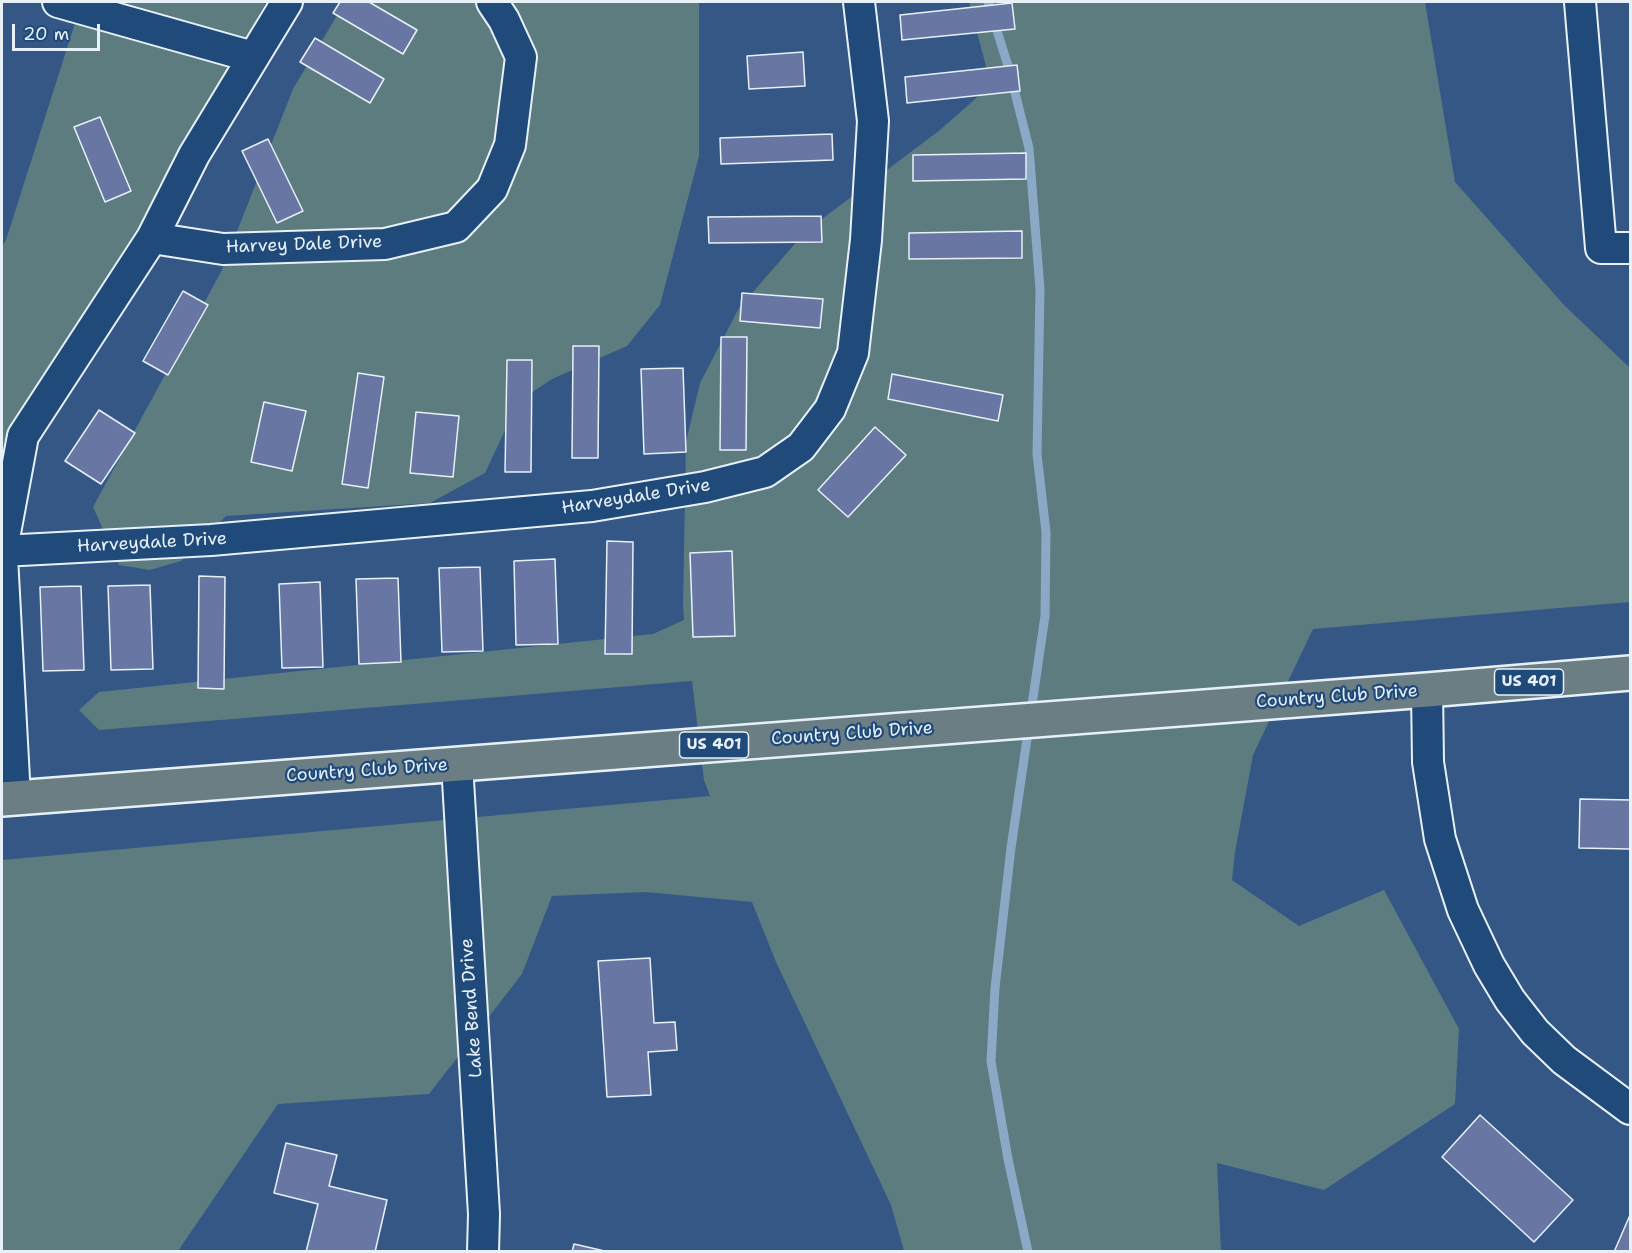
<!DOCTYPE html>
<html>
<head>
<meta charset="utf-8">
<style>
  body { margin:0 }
  #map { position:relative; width:1632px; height:1253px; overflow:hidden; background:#345786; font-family:"Shantell Sans",sans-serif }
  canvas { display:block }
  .frame { position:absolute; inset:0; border:3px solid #e8f1f8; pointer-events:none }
  .scale { position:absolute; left:12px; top:24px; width:88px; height:27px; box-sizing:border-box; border:3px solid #e8f1f8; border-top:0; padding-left:8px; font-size:18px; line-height:21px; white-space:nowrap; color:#e8f1f8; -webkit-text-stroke:4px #1f4a7a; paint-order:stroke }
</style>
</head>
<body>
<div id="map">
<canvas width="1632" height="1253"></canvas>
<div class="frame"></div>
<div class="scale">20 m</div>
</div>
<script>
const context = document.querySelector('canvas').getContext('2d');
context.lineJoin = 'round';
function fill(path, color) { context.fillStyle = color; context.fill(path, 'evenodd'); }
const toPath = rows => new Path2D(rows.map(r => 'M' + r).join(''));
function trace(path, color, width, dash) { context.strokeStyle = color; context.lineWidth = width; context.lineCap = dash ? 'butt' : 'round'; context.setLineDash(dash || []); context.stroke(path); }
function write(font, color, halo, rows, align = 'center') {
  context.font = font + ' "Shantell Sans",sans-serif'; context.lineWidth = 4.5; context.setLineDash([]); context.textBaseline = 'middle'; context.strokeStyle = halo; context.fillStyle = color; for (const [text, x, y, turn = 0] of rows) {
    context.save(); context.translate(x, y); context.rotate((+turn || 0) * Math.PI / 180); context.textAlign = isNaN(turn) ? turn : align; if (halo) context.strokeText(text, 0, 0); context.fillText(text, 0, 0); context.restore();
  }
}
const green = toPath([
  [122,2,266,2,246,38],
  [345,2,699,2,699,156,660,305,627,346,552,379,519,401,485,473,430,503,226,516,181,561,150,570,119,565,93,507,221,272,293,89],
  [969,2,1425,2,1455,182,1564,305,1630,368,1630,602,1313,629,1253,755,1235,852,1232,880,1299,926,1384,890,1459,1029,1455,1104,1324,1190,1217,1163,1221,1251,904,1251,891,1205,776,962,752,902,646,892,552,896,522,974,429,1094,278,1104,178,1251,2,1252,2,860,710,796,704,780,692,681,99,730,79,710,99,692,653,634,684,620,683,604,686,442,700,383,739,308,806,231,940,130,991,85],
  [76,20,234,67,158,187,139,239,7,433,2,466,2,247,6,240]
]);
const stream = toPath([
  [988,2,1009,69,1029,148,1040,289,1037,454,1046,532,1045,616,1011,848,995,988,991,1061,1008,1159,1028,1252]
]);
const building = toPath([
  [340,2,369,2,417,30,403,54,333,13,340,2],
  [1012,3,1015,29,902,40,900,15,1012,3],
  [315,38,384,79,370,103,300,62,315,38],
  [803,52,805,86,749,89,747,56,803,52],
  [1017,65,1020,91,907,103,905,77,1017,65],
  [100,117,131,191,105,202,74,127,100,117],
  [832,134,833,160,721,164,720,138,832,134],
  [268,139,303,211,277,223,242,151,268,139],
  [1026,153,1026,179,913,181,913,155,1026,153],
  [821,216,822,242,709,243,708,217,821,216],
  [1022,231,1022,258,909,259,909,233,1022,231],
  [183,291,208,305,168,375,143,361,183,291],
  [742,293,823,299,820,328,740,321,742,293],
  [721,337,747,337,746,450,720,450,721,337],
  [573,346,599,346,598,458,572,458,573,346],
  [507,360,532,360,531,472,505,472,507,360],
  [683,368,686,452,644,454,641,369,683,368],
  [358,373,384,377,368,488,342,484,358,373],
  [892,374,1003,395,998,421,888,399,892,374],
  [264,402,306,411,292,471,251,462,264,402],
  [99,410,135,433,101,484,65,461,99,410],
  [416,412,459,416,453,477,410,473,416,412],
  [875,427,906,455,848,517,818,490,875,427],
  [607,541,633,542,632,654,605,654,607,541],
  [732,551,735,636,693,637,690,553,732,551],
  [555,559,558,644,516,645,514,561,555,559],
  [480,567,483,651,442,652,439,568,480,567],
  [199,576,225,577,224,689,198,688,199,576],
  [398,578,401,662,359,664,356,579,398,578],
  [320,582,323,667,282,668,279,584,320,582],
  [150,585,153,669,111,670,108,586,150,585],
  [81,586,84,670,43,671,40,587,81,586],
  [1580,799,1630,800,1630,849,1579,848,1580,799],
  [650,958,654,1023,675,1022,677,1050,648,1052,651,1095,607,1097,598,961,650,958],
  [1480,1115,1573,1200,1534,1242,1442,1157,1480,1115],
  [286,1143,337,1155,329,1186,387,1200,375,1252,306,1252,318,1204,274,1193,286,1143],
  [1630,1215,1630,1252,1614,1252,1630,1215],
  [574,1244,609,1252,572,1252,574,1244]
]);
const minor = toPath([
  [58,2,253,57],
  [1580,2,1601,248,1630,248],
  [152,238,223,249,385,244,456,227,492,189,510,145,521,57,504,20,492,2],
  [2,549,23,436,152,238,194,155,287,2],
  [2,551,211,540,592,506,705,487,765,472,801,447,830,409,853,353,866,240,873,121,859,2],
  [2,557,15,798],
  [1427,690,1428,762,1440,839,1463,910,1489,965,1510,1000,1535,1032,1564,1060,1630,1109],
  [457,764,484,1214,483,1252]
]);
const major = toPath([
  [2,799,1427,690,1630,673]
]);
const shields = [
  [1529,682,69],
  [714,745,69]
];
const shieldNames = [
  ["US 401",1529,682],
  ["US 401",714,745]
];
const streetNames = [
  ["Harvey Dale Drive",304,245,-2],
  ["Harveydale Drive",636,497,-9],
  ["Harveydale Drive",152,543,-3],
  ["Country Club Drive",1337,697,-4],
  ["Country Club Drive",852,734,-4],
  ["Country Club Drive",367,771,-4],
  ["Lake Bend Drive",472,1008,-94]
];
fill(green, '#5c7c80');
trace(stream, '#8aa9c7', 9);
fill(building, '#6876a4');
trace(building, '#e8f1f8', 1.5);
trace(minor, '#e8f1f8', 34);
trace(major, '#e8f1f8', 38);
trace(minor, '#1f4a7a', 30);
trace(major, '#6b7e84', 33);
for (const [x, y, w] of shields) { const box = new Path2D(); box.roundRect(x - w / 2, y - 13, w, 26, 4.5); context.fillStyle = '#1f4a7a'; context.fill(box); trace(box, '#e8f1f8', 1.5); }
write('bold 16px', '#e8f1f8', null, shieldNames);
write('18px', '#e8f1f8', '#1f4a7a', streetNames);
</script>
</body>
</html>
